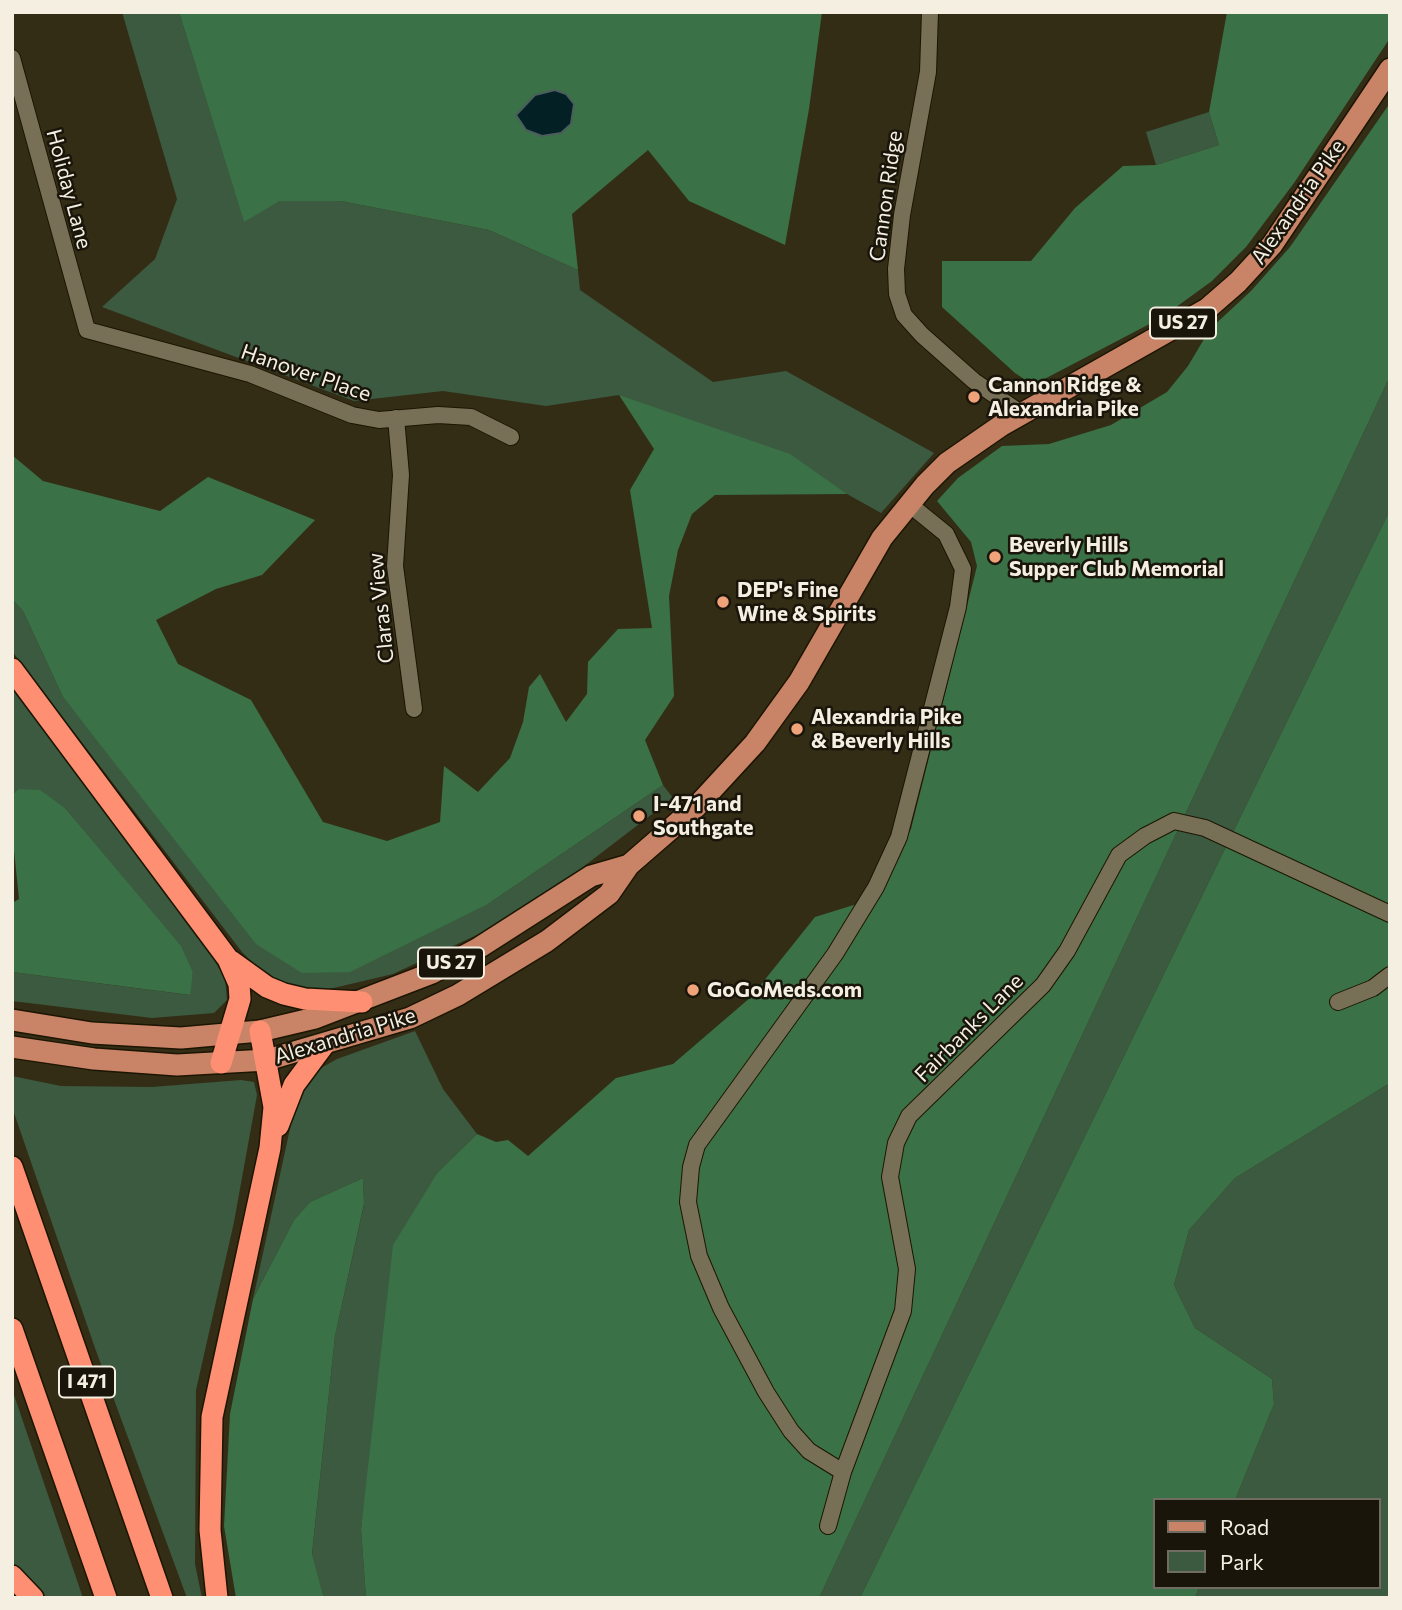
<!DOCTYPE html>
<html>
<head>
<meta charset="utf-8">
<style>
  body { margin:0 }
  #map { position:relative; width:1402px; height:1610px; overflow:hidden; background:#342d16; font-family:Commissioner,sans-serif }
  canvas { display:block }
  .frame { position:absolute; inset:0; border:14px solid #f4efe1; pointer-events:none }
  .legend { position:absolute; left:1153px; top:1498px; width:228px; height:91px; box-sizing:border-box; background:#19150b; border:2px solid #716c61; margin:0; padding:9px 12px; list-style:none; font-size:21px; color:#f4efe1 }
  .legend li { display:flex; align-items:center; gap:14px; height:35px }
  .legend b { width:35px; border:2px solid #716c61 }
</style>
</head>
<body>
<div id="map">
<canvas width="1402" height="1610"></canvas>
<div class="frame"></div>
<ul class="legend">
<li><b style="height:9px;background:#c98367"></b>Road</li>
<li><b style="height:19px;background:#3b5a40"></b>Park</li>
</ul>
</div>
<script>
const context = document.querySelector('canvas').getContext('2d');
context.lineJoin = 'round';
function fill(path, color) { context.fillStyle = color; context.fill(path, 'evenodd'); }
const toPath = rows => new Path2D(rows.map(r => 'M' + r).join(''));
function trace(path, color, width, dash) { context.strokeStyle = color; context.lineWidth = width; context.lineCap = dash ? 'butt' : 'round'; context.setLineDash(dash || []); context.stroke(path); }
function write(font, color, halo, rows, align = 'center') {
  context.font = font + ' Commissioner,sans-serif'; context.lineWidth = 5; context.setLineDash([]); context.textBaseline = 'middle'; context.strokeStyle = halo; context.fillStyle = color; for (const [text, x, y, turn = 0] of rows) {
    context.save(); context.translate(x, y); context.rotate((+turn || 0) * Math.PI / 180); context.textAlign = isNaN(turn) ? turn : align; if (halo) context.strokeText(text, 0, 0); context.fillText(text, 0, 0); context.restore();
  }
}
const green = toPath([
  [122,12,179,12,244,221,280,201,341,201,489,230,578,270,580,290,713,382,786,371,934,453,881,513,847,494,619,395,546,406,443,391,354,401,102,307,155,259,177,199],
  [1209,112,1219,145,1156,165,1146,132],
  [1390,376,1390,510,860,1598,819,1598],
  [12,599,23,611,63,697,102,745,488,904,663,785,673,798,566,880,481,933,393,974,325,990,297,988,266,976,242,952,12,651],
  [12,684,193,925,225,978,227,1000,214,1013,152,1018,12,1001,12,972,189,995,193,972,180,946,66,809,18,789,12,795],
  [415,1031,443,1089,477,1134,438,1172,373,1439,361,1529,366,1598,324,1598,312,1555,335,1336,364,1205,363,1178,310,1202,294,1220,253,1299,296,1101,314,1072,337,1059],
  [12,1076,61,1086,152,1087,241,1080,254,1082,257,1095,234,1222,196,1390,195,1564,202,1598,187,1598,95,1348,12,1107],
  [1390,1083,1390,1598,1195,1598,1199,1587,1379,1587,1379,1500,1235,1500,1274,1404,1272,1379,1195,1328,1174,1285,1189,1230,1235,1178],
  [12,1389,83,1598,46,1598,12,1564]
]);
const forest = toPath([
  [179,12,822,12,809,109,785,245,689,201,648,150,572,214,578,270,489,230,341,201,280,201,244,222],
  [1227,12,1390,12,1390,38,1294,183,1246,247,1212,281,1161,318,1033,385,1015,373,942,307,942,261,1031,261,1075,208,1123,166,1156,165,1219,145,1209,112],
  [1390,103,1390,376,819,1598,366,1598,361,1529,393,1245,438,1172,477,1134,496,1142,508,1140,528,1156,616,1078,673,1064,751,997,815,917,857,904,872,903,911,829,977,566,971,542,937,501,958,478,1002,446,1049,444,1111,425,1167,392,1188,366,1210,329,1251,291,1290,247],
  [619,395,790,454,847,494,715,495,692,514,678,550,669,596,674,696,645,740,663,785,488,904,350,972,302,973,256,944,63,697,23,611,12,599,12,455,43,481,160,511,208,477,315,520,262,575,216,589,156,620,178,664,251,700,323,822,387,841,440,822,444,766,478,792,510,758,523,722,529,687,540,674,566,722,587,694,588,662,618,629,652,628,630,490,654,449],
  [1390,510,1390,1083,1235,1178,1189,1230,1174,1285,1195,1328,1272,1379,1274,1404,1235,1500,1155,1500,1155,1587,1199,1587,1195,1598,860,1598],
  [18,789,40,790,66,809,181,946,193,972,190,995,12,972,12,903,19,899,12,831,12,795],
  [363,1178,364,1204,335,1336,312,1554,324,1598,236,1598,224,1526,230,1414,253,1299,294,1220,310,1202]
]);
const water = toPath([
  [555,90,566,94,574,104,571,124,561,133,542,136,526,130,516,115,535,95,555,90]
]);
const minor = toPath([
  [930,12,928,72,902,215,896,269,897,294,904,315,922,335,974,381,1022,414],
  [12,58,87,330,250,374,352,415,379,420,438,415,471,417,511,437],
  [396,418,401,475,395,566,414,709],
  [1338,1002,1373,988,1390,975],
  [843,1472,809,1451,791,1431,766,1392,721,1308,699,1256,688,1202,691,1167,697,1145,835,954,876,887,899,837,958,607,963,569,946,534,909,504],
  [828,1526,843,1472,903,1311,907,1269,890,1177,896,1143,909,1116,1043,985,1067,951,1119,855,1145,836,1174,821,1205,828,1390,914]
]);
const major = toPath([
  [12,1020,92,1033,181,1038,260,1031,315,1018,432,973,477,949,591,876,629,865],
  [12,1047,94,1059,177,1065,267,1060,410,1018,458,995,547,941,609,894,629,865,697,806,755,743,799,682,882,538,925,485,947,463,1002,425,1207,309,1238,282,1272,245,1390,69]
]);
const highway = toPath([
  [12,669,228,959,239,984,240,999,221,1063],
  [231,961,267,987,284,994,305,999,362,1002],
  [278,1126,294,1085,323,1046],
  [12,1167,162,1598],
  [12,1329,106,1598],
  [12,1576,33,1598],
  [217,1598,210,1530,212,1417,270,1148,274,1107,260,1031]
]);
const markers = [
  [974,397,7,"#f0a279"],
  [995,557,7,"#f0a279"],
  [723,602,7,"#f0a279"],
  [797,729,7,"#f0a279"],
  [639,816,7,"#f0a279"],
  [693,990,7,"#f0a279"]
];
const shields = [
  [1183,323,66],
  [451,963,66],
  [87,1382,56]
];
const shieldNames = [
  ["US 27",1183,323],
  ["US 27",451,963],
  ["I 471",87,1382]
];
const streetNames = [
  ["Holiday Lane",69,189,75],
  ["Cannon Ridge",886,196,-82],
  ["Alexandria Pike",1298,202,-55],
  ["Hanover Place",306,373,19],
  ["Claras View",381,608,-96],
  ["Fairbanks Lane",969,1028,-45],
  ["Alexandria Pike",345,1036,-17]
];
const poiNames = [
  ["Cannon Ridge &",988,385],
  ["Alexandria Pike",988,409],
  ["Beverly Hills",1009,545],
  ["Supper Club Memorial",1009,569],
  ["DEP's Fine",737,590],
  ["Wine & Spirits",737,614],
  ["Alexandria Pike",811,717],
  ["& Beverly Hills",811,741],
  ["I-471 and",653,804],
  ["Southgate",653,828],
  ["GoGoMeds.com",707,990]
];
fill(green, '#3b5a40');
fill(forest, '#3a7146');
fill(water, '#032025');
trace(water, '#4b5e5d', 2);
trace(minor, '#1c1501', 18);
trace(major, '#1c1501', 24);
trace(highway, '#1c1501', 24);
trace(minor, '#787056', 16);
trace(major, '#c98367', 21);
trace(highway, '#ff8f72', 21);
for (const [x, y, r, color] of markers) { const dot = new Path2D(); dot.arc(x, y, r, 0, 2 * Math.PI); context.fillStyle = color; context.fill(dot); trace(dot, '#19150b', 2.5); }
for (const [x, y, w] of shields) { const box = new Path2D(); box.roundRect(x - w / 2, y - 15.5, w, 31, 5); context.fillStyle = '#19150b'; context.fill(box); trace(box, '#f4efe1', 2); }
write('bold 19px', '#f4efe1', null, shieldNames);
write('21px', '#f4efe1', '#19150b', streetNames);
write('bold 21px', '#f4efe1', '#19150b', poiNames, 'left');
</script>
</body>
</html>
